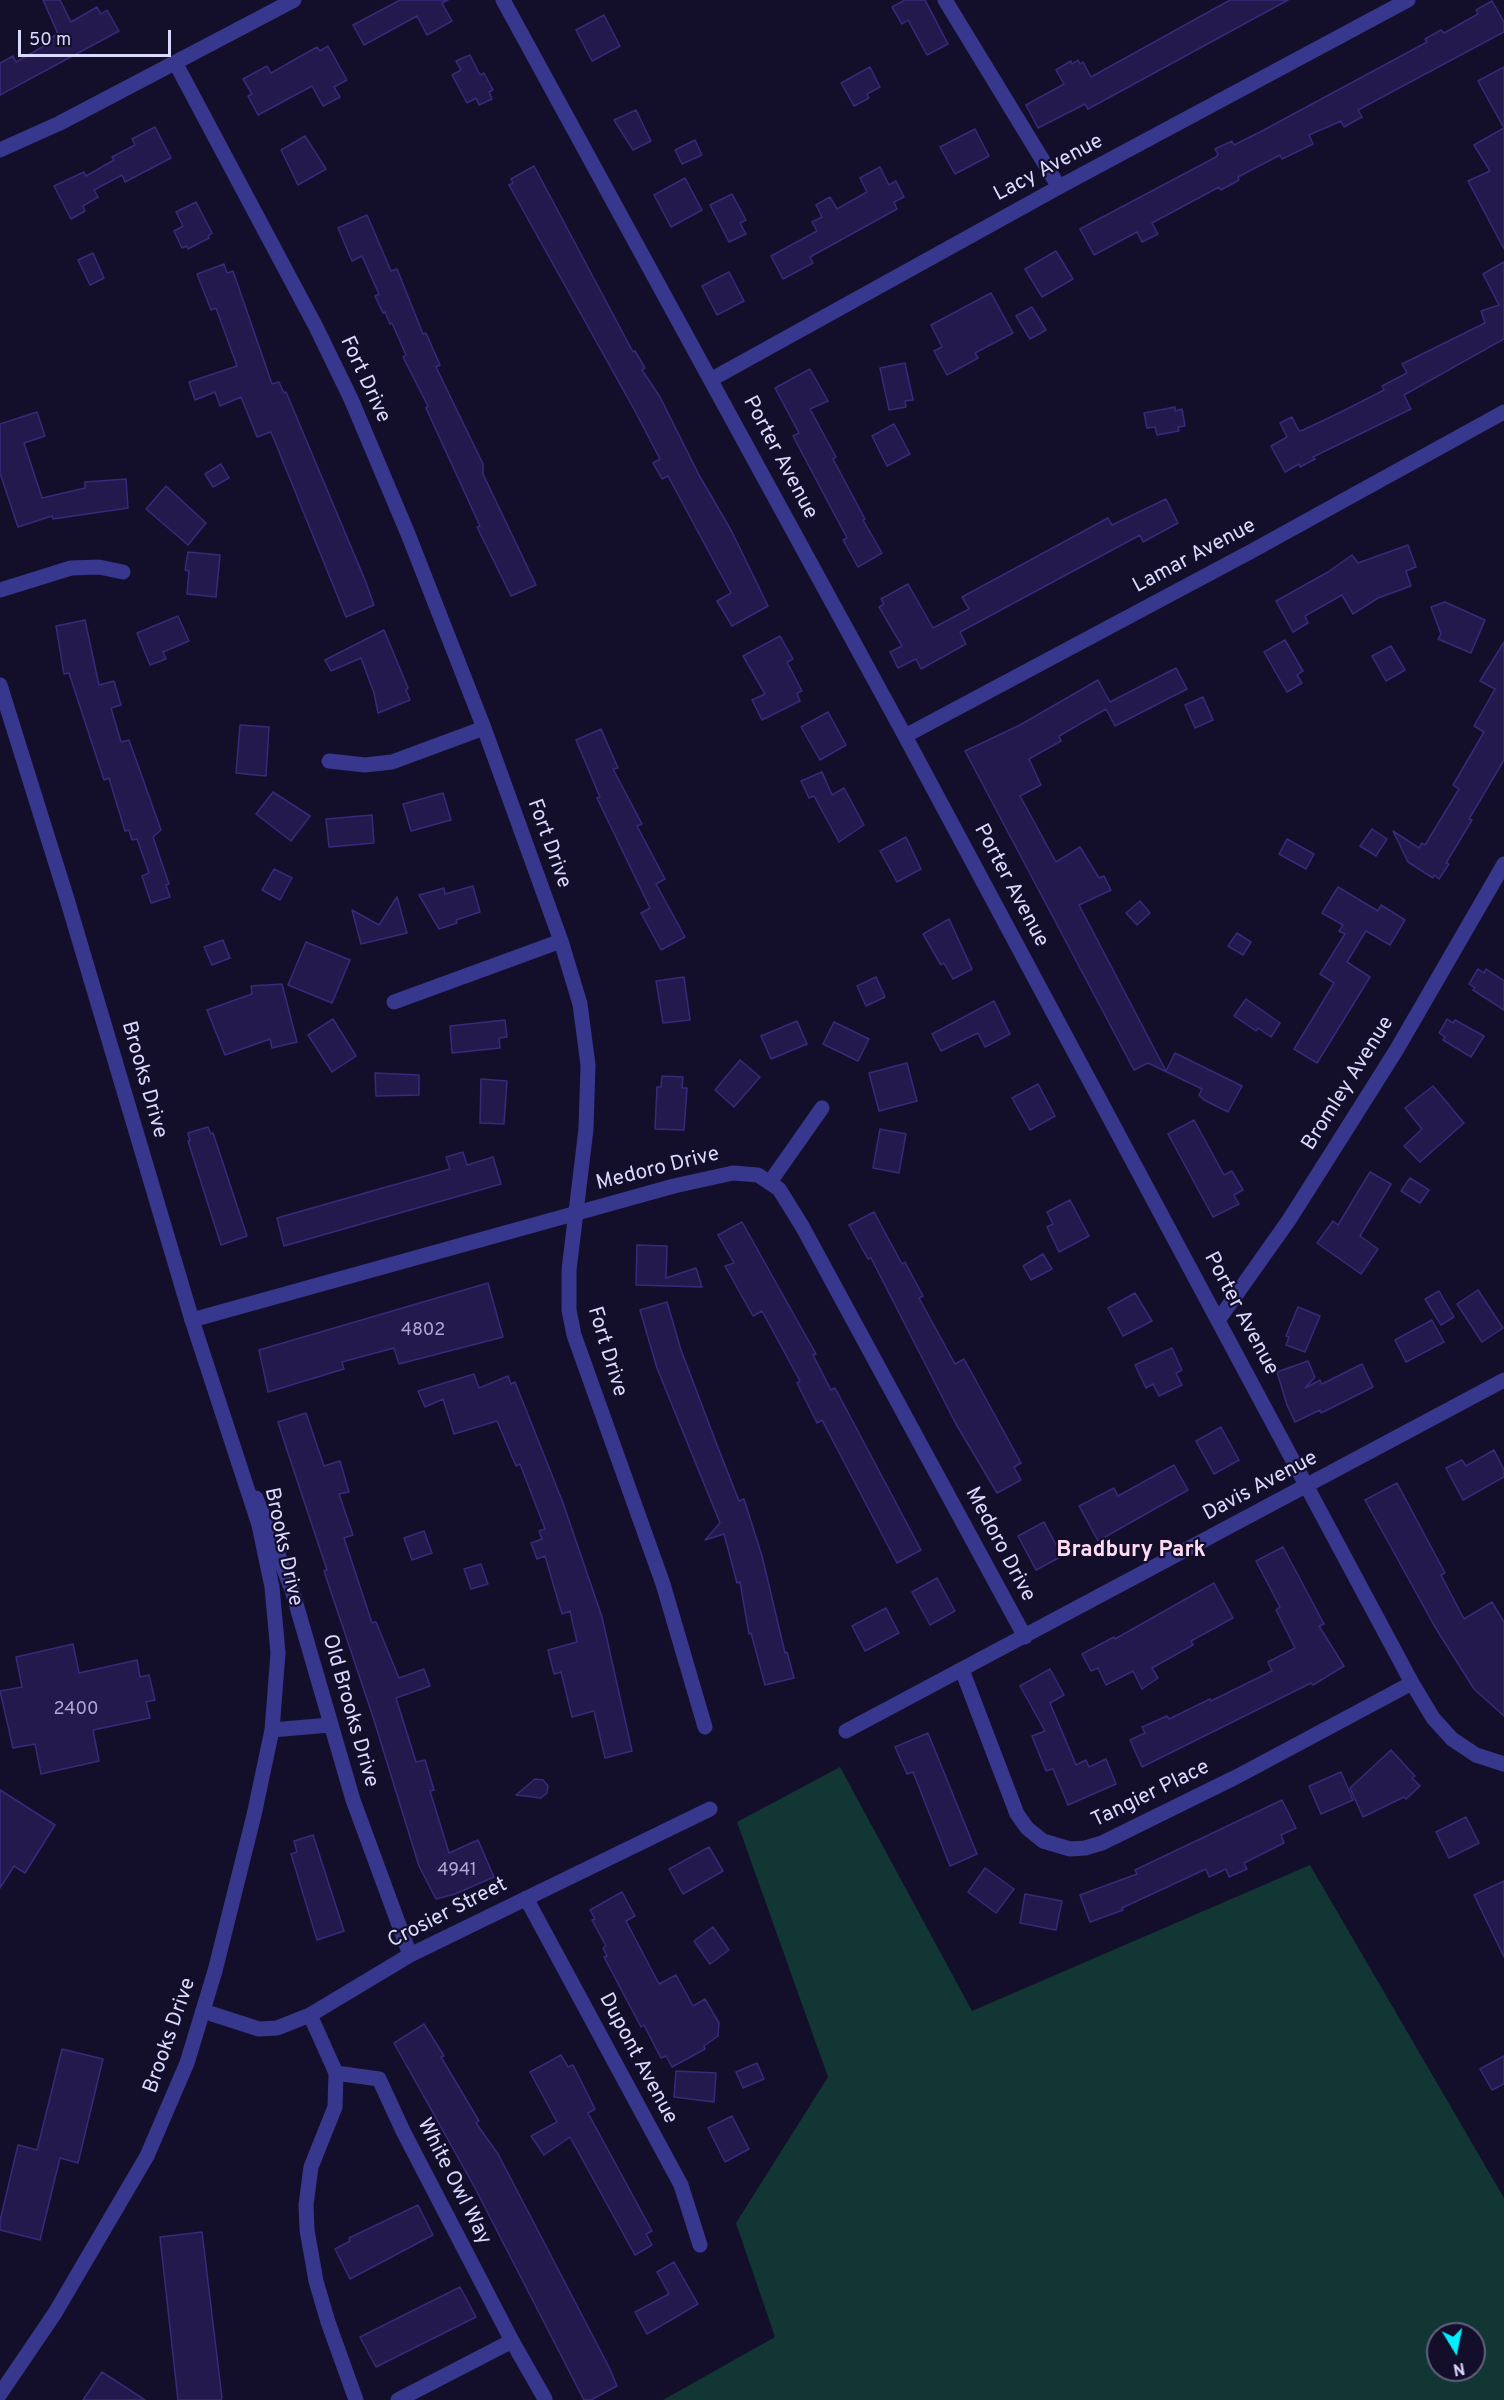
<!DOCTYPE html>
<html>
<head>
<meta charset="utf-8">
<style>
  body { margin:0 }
  #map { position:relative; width:1504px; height:2400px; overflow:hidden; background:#130f2b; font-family:Overpass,sans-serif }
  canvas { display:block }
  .north { position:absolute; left:1426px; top:2322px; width:60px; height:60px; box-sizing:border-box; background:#130f2b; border:2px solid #636080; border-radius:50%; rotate:170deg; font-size:16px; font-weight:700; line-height:24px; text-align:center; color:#dcd9ff }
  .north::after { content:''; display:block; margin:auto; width:21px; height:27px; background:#05edff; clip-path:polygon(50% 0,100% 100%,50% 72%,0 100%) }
  .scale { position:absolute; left:18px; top:30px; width:153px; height:27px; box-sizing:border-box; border:3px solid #dcd9ff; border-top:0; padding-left:8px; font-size:18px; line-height:21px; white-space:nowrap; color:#dcd9ff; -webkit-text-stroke:4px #130f2b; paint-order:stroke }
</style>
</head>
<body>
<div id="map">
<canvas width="1504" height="2400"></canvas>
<div class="north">N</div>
<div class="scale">50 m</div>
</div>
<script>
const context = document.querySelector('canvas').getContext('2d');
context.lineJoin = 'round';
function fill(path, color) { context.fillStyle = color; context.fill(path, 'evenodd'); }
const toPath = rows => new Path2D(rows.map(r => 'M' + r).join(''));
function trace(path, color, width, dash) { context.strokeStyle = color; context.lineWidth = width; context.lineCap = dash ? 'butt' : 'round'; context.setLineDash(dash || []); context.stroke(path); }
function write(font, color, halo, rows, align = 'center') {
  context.font = font + ' Overpass,sans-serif'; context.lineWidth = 4.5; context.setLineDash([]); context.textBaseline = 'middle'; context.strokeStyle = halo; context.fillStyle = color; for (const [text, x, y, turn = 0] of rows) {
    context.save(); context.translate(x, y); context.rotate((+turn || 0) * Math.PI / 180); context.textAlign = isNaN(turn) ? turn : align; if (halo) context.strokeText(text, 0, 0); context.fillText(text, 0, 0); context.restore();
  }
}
const green = toPath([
  [840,1767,972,2011,1310,1865,1504,2198,1504,2400,663,2400,775,2337,736,2223,828,2077,737,1822],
  [1438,2334,1474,2334,1474,2370,1438,2370]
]);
const building = toPath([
  [43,0,60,0,71,22,97,7,101,14,107,10,119,31,0,95,0,63,13,56,16,62,49,43,47,40,58,34,43,0],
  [400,0,448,0,442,3,452,21,427,35,417,16,364,45,353,25,400,0],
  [905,0,925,0,948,44,927,55,908,20,902,24,892,7,905,0],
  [1230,0,1288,0,1088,109,1085,104,1038,128,1026,105,1064,84,1056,70,1071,61,1072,64,1078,60,1080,64,1083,62,1091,77,1230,0],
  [1492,1,1504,22,1504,32,1358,110,1362,117,1344,127,1341,121,1309,135,1313,144,1282,159,1280,155,1238,177,1239,180,1221,190,1219,187,1152,223,1158,234,1142,242,1137,232,1094,255,1080,229,1216,157,1218,154,1215,149,1232,141,1234,145,1262,131,1427,42,1425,39,1441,30,1444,33,1478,14,1476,10,1492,1],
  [604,15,620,46,592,61,576,30,604,15],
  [328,46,347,80,334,87,340,97,323,106,312,86,258,115,248,96,252,94,243,79,267,66,271,73,317,47,320,51,328,46],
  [470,55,480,75,484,73,493,90,489,92,492,99,479,105,476,98,467,103,452,75,461,70,456,61,470,55],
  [870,67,880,87,867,94,869,98,854,106,841,83,870,67],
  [1504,67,1504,249,1468,181,1490,171,1474,145,1504,128,1478,81,1504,67],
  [636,110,651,141,633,150,614,120,636,110],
  [155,127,171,158,125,182,122,175,94,190,98,197,83,206,85,211,71,219,54,186,84,172,86,176,114,160,112,157,135,145,132,139,155,127],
  [975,129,989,156,955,174,940,147,975,129],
  [305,136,326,169,298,185,281,150,305,136],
  [695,140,702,155,682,164,675,150,695,140],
  [534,166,633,352,635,351,645,368,642,370,660,397,699,475,732,532,768,606,732,626,717,601,731,593,668,476,662,479,653,463,660,459,635,411,509,185,513,183,511,179,534,166],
  [880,167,889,185,896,181,904,197,894,202,897,209,810,257,813,263,783,279,771,256,817,231,812,222,822,217,816,205,830,197,837,209,867,192,860,178,880,167],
  [685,178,702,210,671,227,654,195,685,178],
  [732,194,746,220,740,223,746,234,729,242,710,205,732,194],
  [196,202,212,233,208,236,209,238,188,249,187,246,182,248,174,231,183,226,176,212,196,202],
  [367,215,391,271,397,269,423,334,426,333,440,365,436,367,483,464,483,474,536,585,511,596,477,527,480,526,426,408,428,406,403,357,406,355,392,323,390,324,385,312,383,313,375,296,379,294,362,256,352,261,338,228,367,215],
  [1056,251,1073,279,1042,297,1025,269,1056,251],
  [93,253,104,278,90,285,78,260,93,253],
  [1504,262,1504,339,1404,395,1411,409,1313,457,1315,459,1300,467,1299,464,1285,472,1271,446,1287,437,1280,423,1292,417,1299,431,1303,430,1339,413,1384,390,1382,386,1407,373,1402,364,1485,323,1481,311,1499,305,1483,274,1504,262],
  [224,264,227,273,233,271,272,384,279,382,284,393,286,392,365,580,374,605,346,617,271,432,257,437,241,397,220,406,215,392,195,400,189,382,237,366,216,308,211,310,197,274,224,264],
  [729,272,744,301,717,315,702,286,729,272],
  [991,293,1013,333,975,353,978,358,947,375,934,351,942,347,931,325,991,293],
  [1032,307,1046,330,1030,339,1016,316,1032,307],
  [905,363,913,400,905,401,906,407,889,410,880,368,905,363],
  [810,369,828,401,810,409,836,457,833,459,865,519,863,520,882,553,858,567,843,540,847,538,793,436,799,433,775,388,810,369],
  [1175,407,1175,411,1182,409,1185,426,1178,427,1179,431,1157,435,1155,427,1147,428,1144,413,1175,407],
  [37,412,45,436,24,443,42,498,85,488,85,482,126,479,128,508,53,519,52,516,18,527,0,473,0,424,37,412],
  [894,424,910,454,887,466,872,436,894,424],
  [221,464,229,478,213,487,205,474,221,464],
  [166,486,206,523,188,545,146,509,166,486],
  [1166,499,1178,523,1143,542,1140,535,960,632,966,644,921,669,916,659,898,668,890,652,902,646,879,607,884,604,881,599,908,584,933,628,969,609,962,597,1108,518,1112,525,1166,499],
  [1408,545,1416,567,1406,571,1411,586,1378,598,1353,614,1342,595,1305,616,1308,623,1293,632,1276,601,1328,572,1352,555,1358,563,1408,545],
  [188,552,220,555,216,597,187,594,189,571,185,570,188,552],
  [1445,602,1485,620,1471,653,1438,639,1441,634,1431,607,1445,602],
  [178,616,189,641,163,652,166,659,150,665,137,633,178,616],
  [85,620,99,685,114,681,121,705,111,708,121,742,129,740,161,830,153,837,169,884,166,885,170,897,151,903,142,876,149,873,137,839,132,840,129,830,125,831,109,778,104,780,69,673,64,674,56,626,85,620],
  [384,630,408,688,406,690,410,700,378,713,374,693,361,658,331,671,325,660,384,630],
  [780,636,793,659,787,662,802,691,797,693,800,701,762,720,752,700,765,694,743,656,780,636],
  [1285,640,1303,671,1297,675,1302,683,1287,692,1264,652,1285,640],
  [1504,642,1504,760,1469,819,1472,820,1446,863,1449,864,1439,879,1434,875,1433,878,1408,862,1393,831,1419,848,1422,843,1425,845,1459,789,1453,785,1484,732,1474,726,1495,689,1480,681,1504,642],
  [1391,646,1405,670,1386,681,1372,656,1391,646],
  [1176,668,1187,689,1115,726,1106,709,1059,736,1061,741,1029,759,1041,785,1020,796,1056,862,1080,847,1099,878,1104,876,1111,890,1079,905,1166,1071,1175,1053,1242,1086,1228,1112,1204,1100,1199,1095,1202,1089,1148,1063,1134,1070,965,751,1020,725,1098,680,1110,702,1176,668],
  [1203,697,1213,720,1195,728,1185,705,1203,697],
  [828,712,846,745,820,760,801,727,828,712],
  [240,725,269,727,266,776,236,773,240,725],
  [601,729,618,768,613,769,642,824,637,826,665,879,656,884,685,937,661,950,641,913,650,908,597,798,600,797,576,740,601,729],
  [822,772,832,795,844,788,864,825,839,842,814,796,809,798,801,781,822,772],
  [273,792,310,816,291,841,256,814,273,792],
  [443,793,451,820,411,831,403,804,443,793],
  [372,815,374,843,329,847,326,819,372,815],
  [1372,829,1387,839,1376,856,1360,846,1372,829],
  [906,837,921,869,897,882,880,851,906,837],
  [1287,839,1314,854,1306,869,1279,854,1287,839],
  [274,869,292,878,280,900,262,890,274,869],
  [473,886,480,912,456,920,457,923,439,929,419,895,444,888,445,894,473,886],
  [1338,887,1378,911,1381,905,1405,920,1390,945,1366,931,1347,962,1370,977,1317,1063,1294,1049,1334,983,1320,974,1345,934,1339,931,1343,925,1322,913,1338,887],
  [397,897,407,933,361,944,352,910,379,925,397,897],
  [1140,901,1150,913,1137,925,1126,913,1140,901],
  [949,919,972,969,953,979,944,963,941,965,923,934,949,919],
  [1237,933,1251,942,1243,955,1228,946,1237,933],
  [223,940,230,958,212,965,204,947,223,940],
  [306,942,350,960,332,1003,288,985,306,942],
  [1478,969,1484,973,1486,969,1504,981,1504,1010,1473,990,1475,988,1469,984,1478,969],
  [684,977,690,1020,663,1023,656,981,684,977],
  [876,977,885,997,866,1006,857,986,876,977],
  [282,984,297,1042,272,1048,270,1039,225,1055,207,1010,252,994,251,986,282,984],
  [1246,999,1280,1023,1271,1037,1258,1028,1256,1031,1234,1016,1246,999],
  [994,1001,1010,1034,985,1047,978,1033,941,1051,932,1034,994,1001],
  [333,1019,356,1056,332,1072,308,1035,333,1019],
  [1447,1019,1453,1023,1455,1020,1484,1036,1471,1057,1443,1040,1445,1037,1439,1033,1447,1019],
  [505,1020,507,1037,499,1038,500,1048,452,1053,450,1026,505,1020],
  [797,1021,807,1044,771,1059,761,1036,797,1021],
  [834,1022,869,1039,858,1061,823,1044,834,1022],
  [740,1060,760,1077,734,1107,715,1090,740,1060],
  [907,1063,917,1101,879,1111,869,1073,907,1063],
  [375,1073,419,1075,419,1095,376,1096,375,1073],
  [662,1076,683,1077,682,1088,687,1088,684,1130,655,1129,657,1087,661,1087,662,1076],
  [481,1079,507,1081,504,1124,480,1123,481,1079],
  [1038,1084,1055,1116,1030,1130,1012,1098,1038,1084],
  [1433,1086,1464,1123,1420,1162,1404,1146,1422,1129,1405,1108,1433,1086],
  [1194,1120,1224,1175,1232,1171,1243,1190,1234,1195,1239,1204,1213,1217,1168,1134,1194,1120],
  [208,1127,211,1134,213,1133,247,1236,221,1245,188,1141,190,1141,188,1133,208,1127],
  [880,1129,906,1134,899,1173,873,1168,880,1129],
  [463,1152,467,1165,493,1157,501,1184,284,1246,277,1218,450,1169,446,1157,463,1152],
  [1370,1172,1391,1184,1360,1236,1378,1249,1361,1274,1317,1243,1333,1221,1338,1225,1370,1172],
  [1410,1178,1429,1190,1420,1203,1401,1191,1410,1178],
  [1070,1200,1089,1236,1059,1252,1047,1227,1053,1224,1047,1212,1070,1200],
  [874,1212,902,1264,905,1262,923,1296,919,1298,955,1364,964,1359,1021,1463,1014,1467,1021,1480,997,1493,956,1424,871,1258,868,1259,849,1225,874,1212],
  [742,1222,816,1354,813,1355,831,1390,835,1388,921,1550,897,1563,822,1420,817,1423,797,1383,800,1381,762,1311,753,1316,725,1266,734,1263,718,1235,742,1222],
  [637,1245,667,1246,666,1278,696,1268,702,1287,636,1285,637,1245],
  [1043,1254,1052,1269,1031,1280,1023,1266,1043,1254],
  [488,1283,503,1337,399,1364,394,1348,342,1362,344,1369,268,1392,259,1350,488,1283],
  [1478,1290,1503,1328,1482,1342,1457,1304,1478,1290],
  [1439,1291,1454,1317,1441,1325,1425,1299,1439,1291],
  [1135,1293,1152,1321,1123,1336,1108,1308,1135,1293],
  [667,1302,681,1350,717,1445,739,1501,744,1499,762,1556,785,1653,787,1652,794,1678,765,1685,751,1633,749,1634,740,1582,737,1583,724,1534,705,1540,720,1523,657,1368,640,1310,667,1302],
  [1298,1307,1320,1316,1305,1352,1286,1345,1289,1337,1286,1336,1298,1307],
  [1432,1320,1444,1342,1406,1362,1395,1340,1432,1320],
  [1172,1348,1182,1370,1176,1373,1182,1385,1159,1396,1153,1384,1146,1388,1135,1365,1172,1348],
  [1308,1361,1315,1377,1305,1388,1320,1380,1322,1384,1362,1364,1373,1387,1321,1413,1320,1410,1295,1422,1287,1405,1277,1372,1308,1361],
  [474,1374,479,1388,508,1376,511,1384,515,1382,563,1503,602,1617,632,1751,605,1758,594,1711,572,1717,561,1672,554,1674,548,1650,577,1642,570,1611,562,1614,545,1556,537,1559,531,1543,542,1539,539,1531,545,1529,520,1464,516,1466,497,1421,454,1434,443,1399,425,1407,418,1391,474,1374],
  [306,1413,324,1466,340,1461,349,1492,339,1494,353,1535,344,1538,372,1623,376,1622,399,1678,424,1669,430,1686,396,1698,416,1762,425,1760,434,1790,430,1791,449,1853,478,1840,494,1877,455,1894,436,1899,419,1866,373,1717,324,1571,327,1570,288,1453,278,1422,306,1413],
  [1221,1427,1239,1460,1214,1474,1196,1441,1221,1427],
  [1494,1450,1504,1470,1504,1477,1463,1500,1446,1468,1462,1460,1466,1466,1494,1450],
  [1174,1465,1188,1490,1098,1541,1079,1506,1114,1488,1118,1496,1174,1465],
  [1397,1483,1445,1573,1441,1575,1464,1619,1492,1602,1504,1622,1504,1716,1474,1689,1435,1627,1365,1500,1397,1483],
  [1044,1522,1062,1556,1036,1570,1018,1536,1044,1522],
  [424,1531,432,1553,412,1560,404,1538,424,1531],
  [1283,1547,1324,1624,1319,1626,1344,1666,1313,1685,1311,1683,1142,1767,1130,1740,1145,1733,1142,1727,1167,1716,1169,1719,1210,1699,1211,1701,1272,1671,1268,1662,1295,1648,1276,1610,1280,1607,1256,1561,1283,1547],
  [481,1564,488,1584,471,1589,464,1569,481,1564],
  [937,1578,955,1611,930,1625,912,1592,937,1578],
  [1214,1583,1233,1618,1191,1641,1193,1645,1152,1668,1158,1678,1142,1689,1133,1671,1106,1685,1098,1668,1091,1671,1082,1654,1114,1637,1115,1639,1214,1583],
  [886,1608,899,1633,865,1651,852,1626,886,1608],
  [73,1644,79,1673,137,1660,140,1677,149,1675,155,1700,146,1702,150,1718,93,1730,99,1761,41,1774,35,1744,13,1748,0,1691,22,1687,16,1657,73,1644],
  [1050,1669,1064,1695,1050,1703,1076,1765,1086,1760,1089,1767,1106,1759,1116,1784,1068,1805,1053,1769,1046,1771,1032,1736,1045,1731,1020,1686,1050,1669],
  [928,1733,977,1854,950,1866,913,1772,907,1774,895,1747,928,1733],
  [1391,1750,1415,1776,1412,1778,1420,1786,1406,1799,1404,1797,1363,1817,1350,1788,1391,1750],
  [1341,1772,1353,1800,1321,1814,1309,1786,1341,1772],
  [535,1779,543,1780,548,1786,547,1793,541,1798,516,1795,535,1779],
  [0,1790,55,1825,25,1873,14,1866,0,1888,0,1790],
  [1282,1800,1296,1828,1281,1835,1284,1843,1244,1863,1247,1869,1229,1877,1226,1869,1209,1877,1206,1869,1122,1908,1123,1910,1090,1922,1080,1895,1137,1874,1135,1870,1282,1800],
  [1466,1817,1479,1843,1449,1858,1436,1832,1466,1817],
  [313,1835,344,1931,317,1940,291,1854,297,1852,294,1841,313,1835],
  [709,1847,723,1871,683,1894,669,1869,709,1847],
  [985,1868,1014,1889,996,1913,968,1892,985,1868],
  [1504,1881,1504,1957,1474,1895,1504,1881],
  [622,1892,635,1916,626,1921,659,1984,676,1975,693,2006,705,1999,719,2023,718,2036,704,2046,705,2049,672,2067,666,2056,661,2058,644,2025,641,2027,604,1957,607,1956,603,1948,606,1946,592,1920,595,1919,590,1910,622,1892],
  [1025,1894,1062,1901,1056,1930,1020,1923,1025,1894],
  [713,1927,729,1950,710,1964,694,1941,713,1927],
  [424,2024,444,2056,441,2057,479,2121,476,2123,498,2154,610,2369,617,2386,591,2400,584,2400,475,2188,394,2043,424,2024],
  [62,2049,103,2059,78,2163,60,2158,40,2240,0,2230,0,2221,18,2145,37,2150,62,2049],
  [561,2055,568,2067,573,2065,595,2109,588,2113,652,2231,646,2234,652,2245,635,2255,570,2137,544,2155,531,2136,557,2122,530,2072,561,2055],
  [1504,2056,1504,2084,1492,2090,1480,2069,1504,2056],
  [757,2063,764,2079,743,2088,736,2072,757,2063],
  [676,2071,716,2073,714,2102,674,2097,676,2071],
  [732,2116,749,2149,725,2162,708,2128,732,2116],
  [418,2205,433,2235,350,2279,335,2249,350,2241,349,2238,418,2205],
  [202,2232,222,2398,221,2400,178,2400,160,2237,202,2232],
  [674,2262,698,2304,647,2334,635,2312,669,2294,657,2272,674,2262],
  [460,2287,476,2317,376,2367,360,2337,460,2287],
  [102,2372,145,2400,83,2400,102,2372]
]);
const minor = toPath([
  [503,0,905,736,1412,1683,1433,1718,1452,1739,1476,1755,1504,1764],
  [945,0,1059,187],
  [176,64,316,327,351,399,408,534,484,728,561,941,580,1004,588,1065,586,1129,569,1270,569,1310,574,1335,663,1584,705,1727],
  [0,150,60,123,294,0],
  [712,379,1059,187,1408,0],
  [0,590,71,568,99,567,123,572],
  [905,736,1250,552,1504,412],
  [329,761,365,765,392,762,484,728],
  [394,1002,561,941],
  [770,1182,822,1108],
  [1219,1319,1289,1220,1346,1130,1397,1049,1504,864],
  [192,1320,674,1186,733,1173,758,1175,779,1189,802,1226,1025,1637],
  [256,1498,292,1590,353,1800,410,1955],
  [962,1670,1017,1814,1027,1828,1043,1841,1070,1849,1085,1848,1102,1843,1238,1776,1412,1683],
  [272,1730,330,1725],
  [846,1731,1504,1380],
  [526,1898,681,2185,700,2245],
  [203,2011,259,2029,277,2028,310,2015,410,1955,710,1809],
  [310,2015,336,2073,379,2079,403,2131,512,2341,545,2399],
  [336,2073,335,2107,311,2167,306,2205,307,2230,316,2281,328,2322,356,2400],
  [398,2400,512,2341]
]);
const tertiary = toPath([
  [0,685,67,899,192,1320,259,1525,272,1587,278,1653,272,1730,254,1815,215,1971,187,2063,147,2156,55,2313,0,2394]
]);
const numberNames = [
  ["4802",423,1331],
  ["2400",76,1710],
  ["4941",457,1871]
];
const streetNames = [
  ["Lacy Avenue",1049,169,-28],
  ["Fort Drive",364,380,65],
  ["Porter Avenue",779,458,62],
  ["Lamar Avenue",1195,557,-28],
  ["Fort Drive",548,844,70],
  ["Porter Avenue",1010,886,62],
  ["Brooks Drive",143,1080,74],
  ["Bromley Avenue",1349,1084,-58],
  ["Medoro Drive",658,1170,-14],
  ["Porter Avenue",1240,1314,62],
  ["Fort Drive",606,1352,73],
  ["Davis Avenue",1261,1487,-28],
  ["Medoro Drive",999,1545,62],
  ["Brooks Drive",282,1547,78],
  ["Old Brooks Drive",349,1711,74],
  ["Tangier Place",1151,1795,-26],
  ["Crosier Street",448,1914,-27],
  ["Brooks Drive",171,2036,-71],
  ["Dupont Avenue",637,2059,62],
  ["White Owl Way",453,2182,63]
];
const neighbourhoodNames = [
  ["Bradbury Park",1131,1552]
];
fill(green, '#113633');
fill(building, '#23194d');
trace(building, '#382a7b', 1.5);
trace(minor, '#37378d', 15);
trace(tertiary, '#37378d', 15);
write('18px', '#aea9d2', null, numberNames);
write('21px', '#dcd9ff', '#130f2b', streetNames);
write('bold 22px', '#ffdbf3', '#130f2b', neighbourhoodNames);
</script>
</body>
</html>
